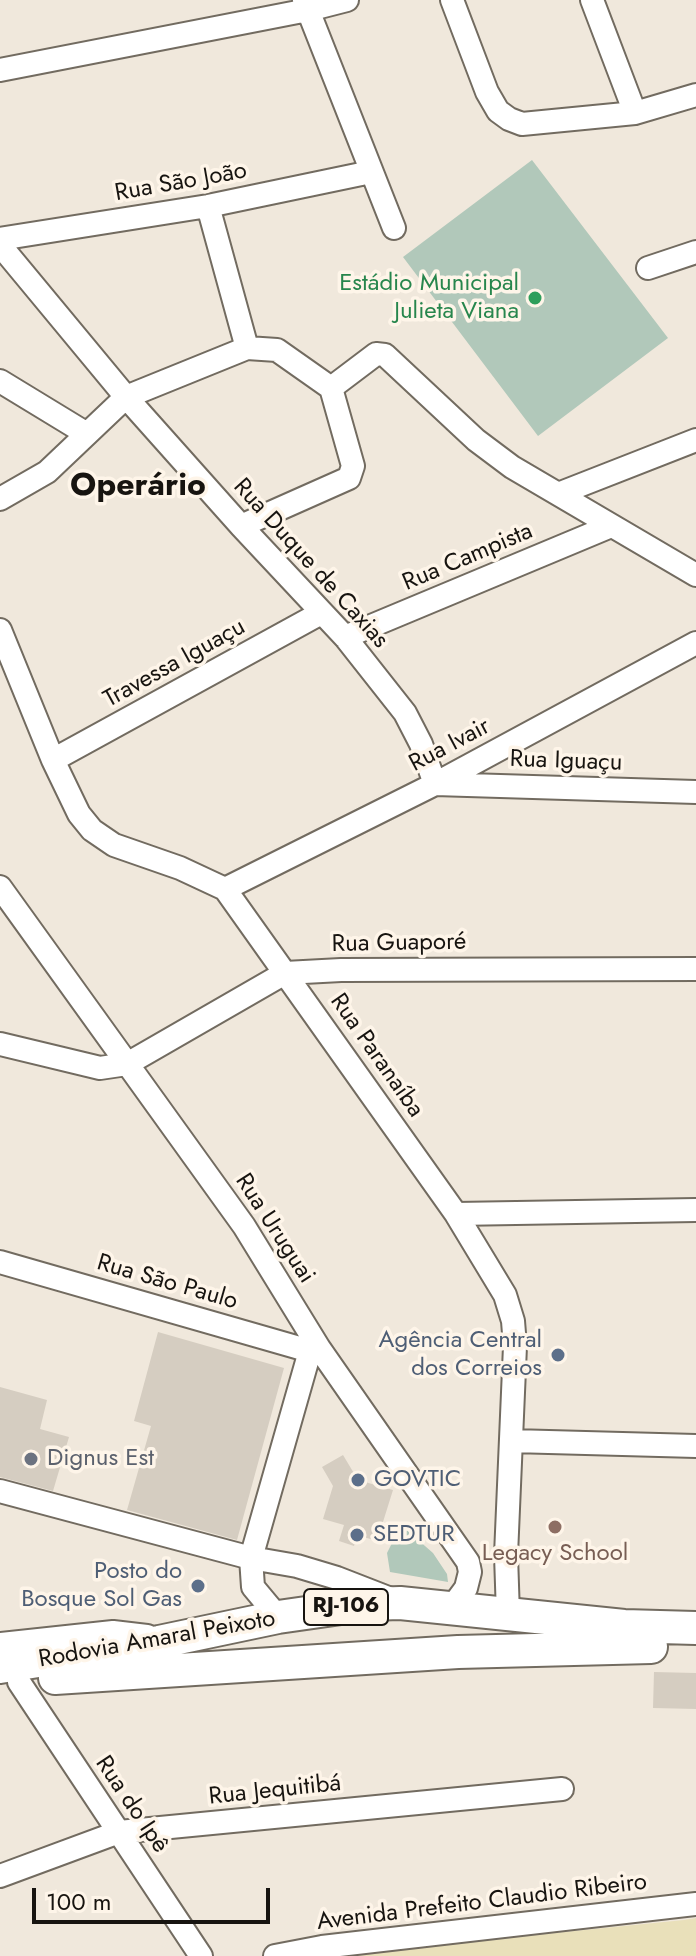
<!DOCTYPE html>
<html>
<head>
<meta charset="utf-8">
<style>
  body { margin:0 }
  #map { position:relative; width:696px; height:1956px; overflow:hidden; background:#f0e8dc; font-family:Jost,sans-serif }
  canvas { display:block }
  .scale { position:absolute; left:32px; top:1888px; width:238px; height:36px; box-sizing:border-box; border:4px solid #171410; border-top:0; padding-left:10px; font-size:24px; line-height:28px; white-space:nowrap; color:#171410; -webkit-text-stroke:6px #fef5e9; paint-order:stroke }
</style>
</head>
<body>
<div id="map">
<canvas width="696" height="1956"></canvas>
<div class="scale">100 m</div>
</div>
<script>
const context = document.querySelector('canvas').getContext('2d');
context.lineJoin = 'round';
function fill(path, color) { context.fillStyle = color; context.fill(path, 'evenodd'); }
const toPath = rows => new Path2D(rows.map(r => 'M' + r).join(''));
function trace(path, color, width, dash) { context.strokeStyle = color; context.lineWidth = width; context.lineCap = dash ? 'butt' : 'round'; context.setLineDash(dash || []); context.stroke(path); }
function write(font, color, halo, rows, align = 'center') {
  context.font = font + ' Jost,sans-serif'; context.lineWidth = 7; context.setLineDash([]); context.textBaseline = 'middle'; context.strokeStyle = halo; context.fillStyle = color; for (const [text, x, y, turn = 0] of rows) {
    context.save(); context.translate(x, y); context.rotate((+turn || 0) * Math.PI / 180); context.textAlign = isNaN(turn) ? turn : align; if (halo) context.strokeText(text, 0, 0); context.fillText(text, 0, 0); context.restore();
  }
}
const green = toPath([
  [532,160,668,338,538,436,403,257],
  [401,1525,433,1553,447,1574,448,1582,390,1572,387,1553]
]);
const sand = toPath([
  [696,1918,696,1956,325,1956,684,1920]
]);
const building = toPath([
  [158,1332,284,1368,237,1540,127,1510,151,1426,134,1421],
  [0,1387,47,1400,40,1429,69,1437,53,1491,0,1477],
  [343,1455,358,1480,393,1490,377,1541,357,1535,354,1546,339,1541,344,1525,323,1519,333,1486,322,1467],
  [654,1672,696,1673,696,1709,653,1708]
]);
const minor = toPath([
  [304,0,394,228],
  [452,0,487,92,498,111,509,119,522,124,635,113,696,95],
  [592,0,635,113],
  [0,70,308,10,347,0],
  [208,206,247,348,277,350,331,388,353,466,349,478,241,526],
  [0,239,208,206,371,172],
  [0,245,126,397,241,526,345,637,405,713,421,744,435,784,696,792],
  [648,268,696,252],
  [0,381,87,434],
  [331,388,376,354,385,355,476,440,512,467,696,575],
  [558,494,696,440],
  [0,499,47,472,126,397,247,348],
  [0,630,53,760,79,814,92,830,114,845,180,868,225,889,456,1214,505,1295,513,1321,515,1346,506,1555,508,1615],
  [345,637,611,526],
  [53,760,321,613],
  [0,887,244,1226,319,1348,468,1562,470,1572,466,1588,452,1607],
  [225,889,435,784,696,643],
  [0,1044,100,1068,127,1064,285,973,341,970,696,969],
  [456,1214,696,1210],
  [0,1262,310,1351,319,1348],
  [512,1441,696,1446],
  [0,1491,251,1558,297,1566,337,1578,391,1599],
  [278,1617,253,1587,251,1558,310,1351],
  [0,1644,113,1632,147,1636],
  [19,1682,201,1956],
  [0,1876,119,1832,562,1789],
  [275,1956,322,1947,696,1904]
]);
const highway = toPath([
  [0,1667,159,1642,278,1617,369,1604,400,1603,624,1626,696,1628],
  [55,1678,458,1652,651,1647]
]);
const markers = [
  [535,298,8,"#2e9e5b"],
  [558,1355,8,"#5c6f8a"],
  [31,1459,8,"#6b7280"],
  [358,1480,8,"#5c6f8a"],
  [555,1527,8,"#8d6e63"],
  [357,1535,8,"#5c6f8a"],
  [198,1586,8,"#5c6f8a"]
];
const shields = [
  [346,1607,84]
];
const shieldNames = [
  ["RJ-106",346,1607]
];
const streetNames = [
  ["Rua São João",181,183,-10],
  ["Rua Campista",468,558,-23],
  ["Rua Duque de Caxias",310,564,48],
  ["Travessa Iguaçu",175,664,-29],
  ["Rua Ivair",450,746,-28],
  ["Rua Iguaçu",566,762,2],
  ["Rua Guaporé",399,944,-1],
  ["Rua Paranaíba",376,1056,55],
  ["Rua Uruguai",274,1229,57],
  ["Rua São Paulo",167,1283,16],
  ["Rodovia Amaral Peixoto",157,1640,-10],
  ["Rua Jequitibá",275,1791,-6],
  ["Rua do Ipê",131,1805,56],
  ["Avenida Prefeito Claudio Ribeiro",482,1903,-7]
];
const leisureNames = [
  ["Estádio Municipal",519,284],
  ["Julieta Viana",519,312]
];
const serviceNames = [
  ["Agência Central",542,1341],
  ["dos Correios",542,1369],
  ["GOVTIC",374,1480,"left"],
  ["SEDTUR",373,1535,"left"],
  ["Posto do",182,1572],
  ["Bosque Sol Gas",182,1600]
];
const worshipNames = [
  ["Dignus Est",47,1459]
];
const educationNames = [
  ["Legacy School",555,1554]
];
const districtNames = [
  ["Operário",138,487]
];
fill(green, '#b1c8ba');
fill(sand, '#e9e0ba');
fill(building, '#d5cdc1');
trace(minor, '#726b60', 26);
trace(highway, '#726b60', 36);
trace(minor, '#fff', 22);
trace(highway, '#fff', 32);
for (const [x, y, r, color] of markers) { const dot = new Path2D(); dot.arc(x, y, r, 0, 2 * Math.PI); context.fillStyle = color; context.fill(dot); trace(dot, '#fef5e9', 3); }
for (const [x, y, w] of shields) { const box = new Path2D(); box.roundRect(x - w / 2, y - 18, w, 36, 6); context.fillStyle = '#fef5e9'; context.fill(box); trace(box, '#171410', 2); }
write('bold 22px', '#171410', null, shieldNames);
write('24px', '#171410', '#fef5e9', streetNames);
write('24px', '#27864d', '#fef5e9', leisureNames, 'right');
write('24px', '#4e5e75', '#fef5e9', serviceNames, 'right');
write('24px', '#5b616d', '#fef5e9', worshipNames, 'left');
write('24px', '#785e54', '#fef5e9', educationNames);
write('bold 32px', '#171410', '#fef5e9', districtNames);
</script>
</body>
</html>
